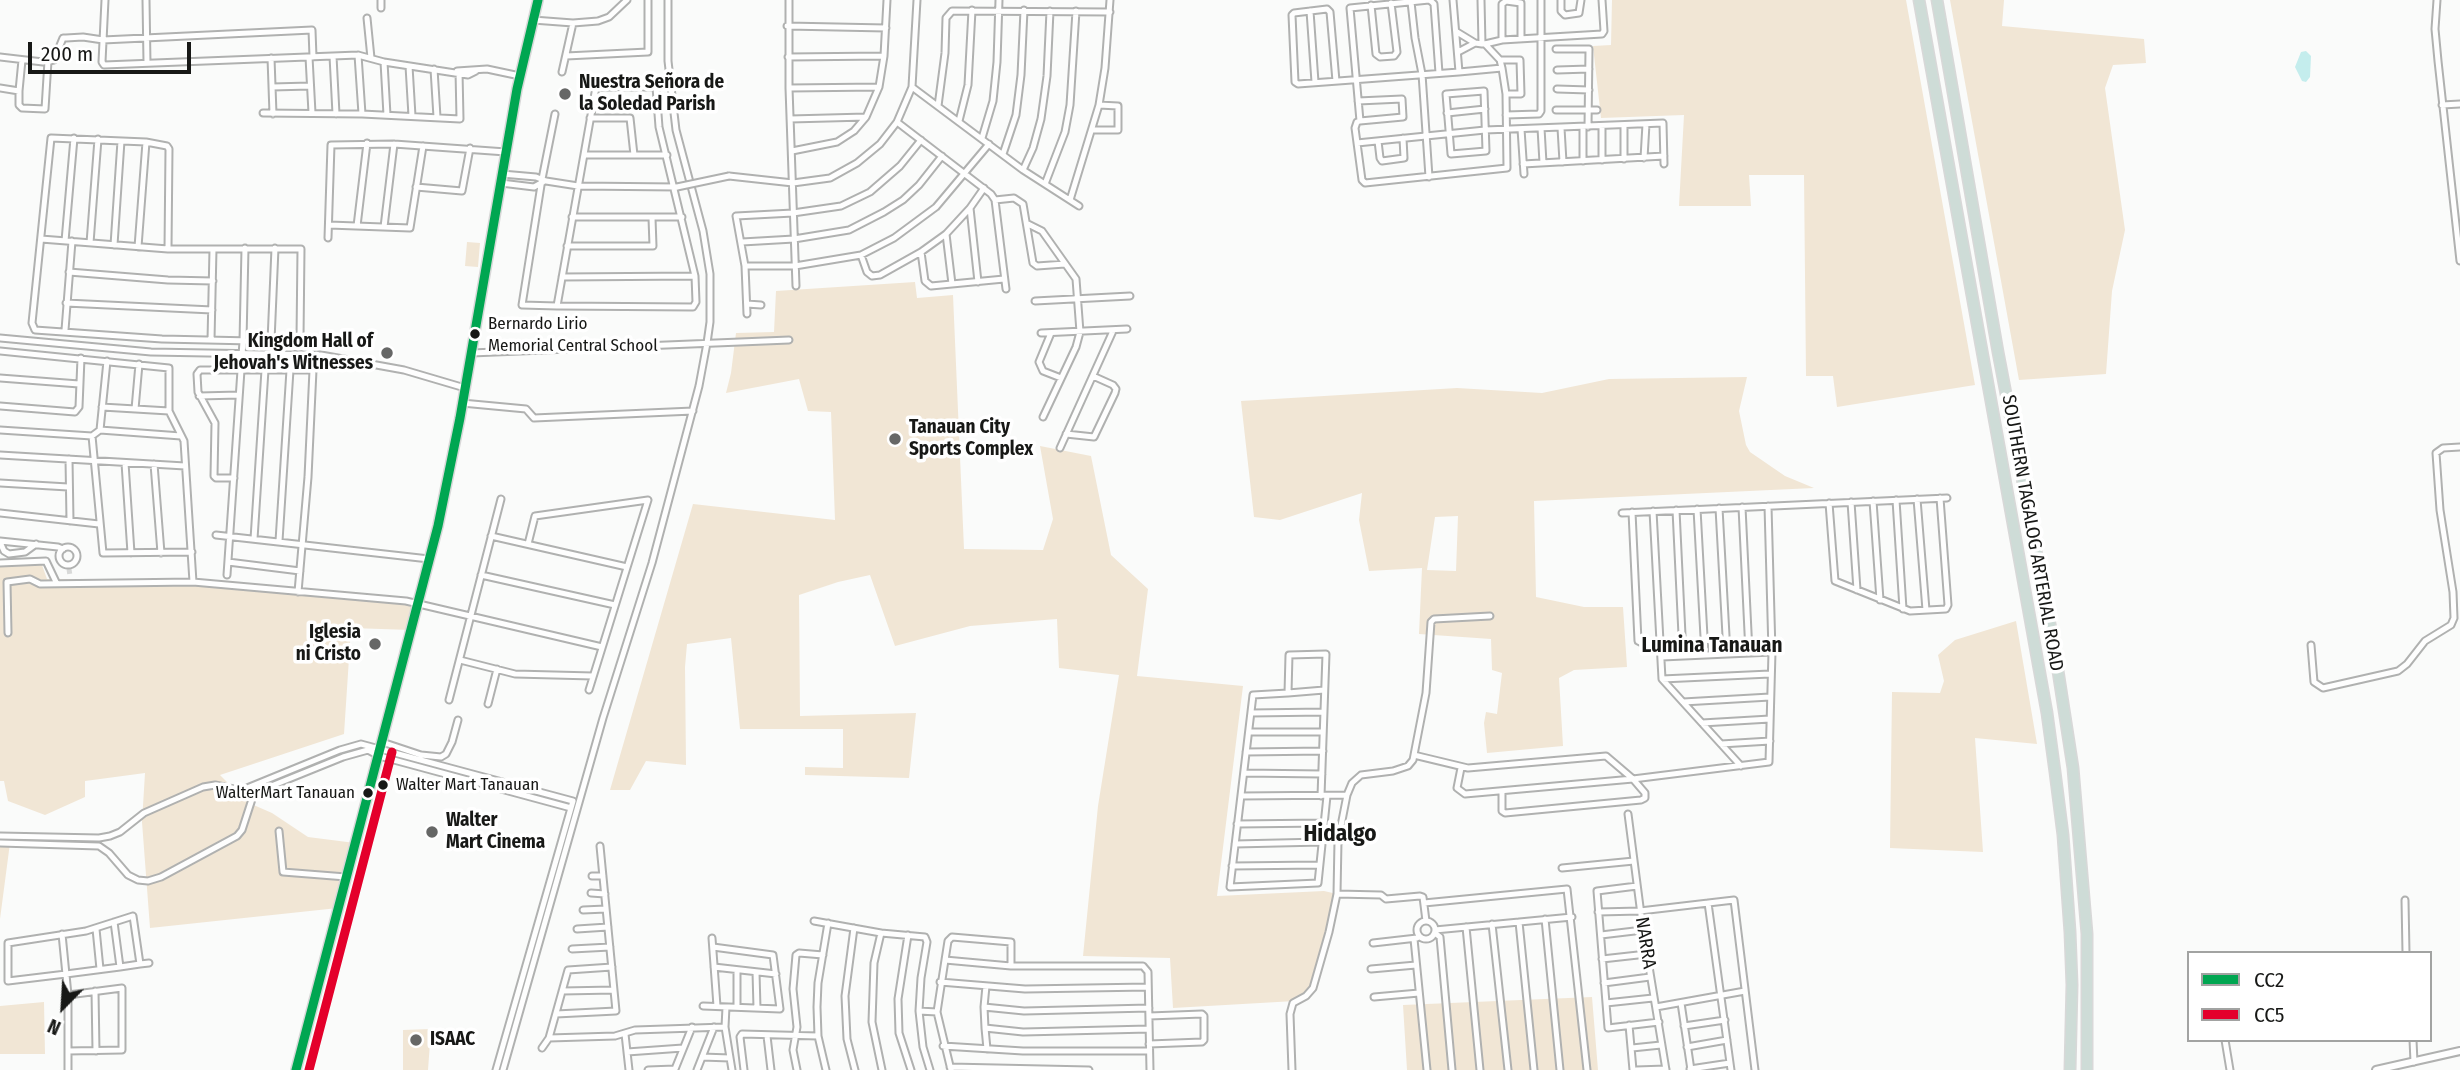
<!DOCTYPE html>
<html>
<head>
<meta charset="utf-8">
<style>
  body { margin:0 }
  #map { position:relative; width:2460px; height:1070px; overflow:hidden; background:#fafbfa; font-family:"Fira Sans Condensed",sans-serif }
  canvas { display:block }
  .legend { position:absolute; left:2187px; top:951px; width:245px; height:91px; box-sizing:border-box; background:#fff; border:2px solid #a2a3a2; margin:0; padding:9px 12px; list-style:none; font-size:21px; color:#171816 }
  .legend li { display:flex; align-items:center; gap:14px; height:35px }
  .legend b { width:35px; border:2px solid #a2a3a2 }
  .north { position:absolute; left:28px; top:972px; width:70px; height:70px; -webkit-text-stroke:5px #fff; paint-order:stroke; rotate:204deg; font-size:19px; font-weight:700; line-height:28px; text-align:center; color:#171816 }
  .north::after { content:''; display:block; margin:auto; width:24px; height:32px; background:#171816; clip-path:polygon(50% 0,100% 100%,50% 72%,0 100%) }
  .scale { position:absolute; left:28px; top:42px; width:163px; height:32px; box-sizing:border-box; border:4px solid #171816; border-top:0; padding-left:9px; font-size:21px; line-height:24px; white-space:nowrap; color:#171816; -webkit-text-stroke:5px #fff; paint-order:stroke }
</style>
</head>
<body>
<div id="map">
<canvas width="2460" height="1070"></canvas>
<ul class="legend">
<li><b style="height:9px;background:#00a651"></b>CC2</li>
<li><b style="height:9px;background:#e4002b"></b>CC5</li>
</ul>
<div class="north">N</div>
<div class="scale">200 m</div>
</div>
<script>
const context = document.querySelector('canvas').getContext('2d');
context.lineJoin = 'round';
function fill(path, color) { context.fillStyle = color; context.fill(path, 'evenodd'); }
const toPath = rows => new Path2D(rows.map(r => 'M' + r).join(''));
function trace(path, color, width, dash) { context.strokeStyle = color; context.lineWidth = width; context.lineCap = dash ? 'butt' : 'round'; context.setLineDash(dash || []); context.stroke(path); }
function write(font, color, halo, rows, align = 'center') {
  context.font = font + ' "Fira Sans Condensed",sans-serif'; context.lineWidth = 7; context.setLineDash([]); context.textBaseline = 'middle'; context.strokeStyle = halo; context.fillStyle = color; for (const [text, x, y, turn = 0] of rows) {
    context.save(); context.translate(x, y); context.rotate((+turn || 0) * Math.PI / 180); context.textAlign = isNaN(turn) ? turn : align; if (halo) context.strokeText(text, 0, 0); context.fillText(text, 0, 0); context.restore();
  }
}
const green = toPath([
  [1612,0,1906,0,1975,385,1837,407,1833,376,1806,376,1804,175,1749,175,1751,206,1679,206,1684,115,1601,118,1593,46,1611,45],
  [1950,0,2004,0,2002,26,2144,39,2146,63,2113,65,2105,88,2125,230,2112,291,2106,374,2019,380],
  [467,242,480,243,478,267,465,266],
  [915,282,917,298,953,295,964,549,1043,550,1053,519,1040,446,1091,456,1111,555,1148,589,1137,676,1243,686,1217,896,1324,891,1337,894,1312,988,1295,1001,1173,1008,1170,958,1083,956,1098,806,1119,675,1059,668,1057,619,970,626,895,646,870,575,838,582,799,595,800,716,916,713,909,778,805,775,805,767,843,768,843,729,740,729,731,638,687,644,685,667,686,765,646,761,630,790,610,790,693,504,835,520,831,412,808,411,799,379,726,393,731,373,736,333,774,332,776,291],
  [1747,377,1739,411,1746,445,1750,452,1785,476,1814,488,1534,501,1536,597,1584,607,1623,607,1627,667,1574,670,1559,678,1563,746,1487,753,1484,723,1486,712,1497,714,1502,673,1492,670,1491,639,1419,634,1422,568,1369,571,1359,520,1362,493,1280,520,1254,517,1241,401,1457,388,1542,393,1609,379],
  [1458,516,1456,571,1427,570,1435,517],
  [42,565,47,579,216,580,352,594,418,604,411,630,351,628,344,734,220,775,235,790,242,789,249,803,272,813,308,837,355,843,338,908,150,928,142,822,145,773,85,781,85,797,45,815,8,801,4,781,0,781,0,567],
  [2016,621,2037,744,1975,738,1983,852,1890,848,1892,692,1940,693,1944,681,1938,655,1955,640],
  [0,843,10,843,0,919],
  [1592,997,1598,1070,1407,1070,1403,1005],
  [44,1002,45,1054,0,1054,0,1006],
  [431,1029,428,1070,403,1070,403,1030]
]);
const water = toPath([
  [2306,51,2311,56,2310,77,2306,82,2302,81,2295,67,2301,52]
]);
const minorTunnel = toPath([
  [69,569,70,576]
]);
const minor = toPath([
  [105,0,102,62,104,65,358,55,384,62,468,75,476,71],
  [146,0,147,63],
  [789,0,789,88,796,286],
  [1453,0,1459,72],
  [1481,0,1482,44,1485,44,1502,40,1602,34,1604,31,1602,0],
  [1561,0,1561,11,1565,15,1579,13,1581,0],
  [2437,0,2435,29,2438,61,2460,261],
  [1411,2,1415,38,1422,74,1429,177],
  [1371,5,1376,54,1380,57,1394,56,1397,52,1391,3],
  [381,8,381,0],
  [1310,11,1315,82],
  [367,18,371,58],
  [533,20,573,23,598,21,609,17,627,0],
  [787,26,886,28],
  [1457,32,1475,43,1482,44],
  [1502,40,1502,4,1506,1,1521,3,1521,39],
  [1556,49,1589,49,1588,127],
  [1458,52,1475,43],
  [358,55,362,114],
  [333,56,336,114],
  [566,56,648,52,648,0],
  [0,57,43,62,54,60,63,38,66,38,83,37,103,40,312,30,313,57],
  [309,57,312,113],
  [788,57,884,56],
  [271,58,273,114],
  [22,60,19,91,19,105,22,108,45,109,48,61],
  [1500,60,1520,60,1521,94,1506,94],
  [384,62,387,115],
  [409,66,412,116],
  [434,69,437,117],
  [1557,70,1589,69],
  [457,71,487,69,520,76],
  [562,72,573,23],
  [1439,73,1434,4,1432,2,1429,0,1350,8,1360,121,1357,122,1355,128,1362,180,1365,183,1507,168,1506,94,1502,68,1500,60,1485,44],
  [1336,81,1330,12,1327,9,1294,13,1292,15,1295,82,1298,84,1459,72,1502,68],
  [272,87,310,86],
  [912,87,1023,170,1079,206],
  [0,88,19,91],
  [789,88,879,87],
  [1557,89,1589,90],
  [1484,91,1486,151,1451,154,1446,94,1484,91],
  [1358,101,1402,99,1403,117,1360,121],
  [2442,105,2460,104],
  [938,106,945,53,946,18,952,11,1110,12],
  [1556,110,1597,110],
  [263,113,362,114,460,119,459,71],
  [1447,113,1485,109],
  [555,114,542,179,522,305,557,306,693,307,696,302,695,276,659,127,656,87,596,87,557,306],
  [1506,115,1539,114,1541,111,1541,0],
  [590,118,630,118,634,155],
  [790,119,866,117],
  [959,121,968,85,972,10],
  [897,122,991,194,995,200,1006,289],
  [1624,125,1624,159],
  [1541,128,1543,163],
  [1561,128,1563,162],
  [1521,129,1524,174],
  [1093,130,1118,130,1118,106,1099,105],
  [982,138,993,101,997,62,999,0],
  [1378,141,1380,158,1382,161,1404,158,1403,138],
  [1357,143,1485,130,1663,123,1664,164],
  [792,151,837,142,854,131,866,117,879,87,884,56,887,0],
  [1003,154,1016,115,1021,75,1024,10],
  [584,155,667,155],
  [1644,158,1646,124],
  [1602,160,1602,126],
  [1583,161,1583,127],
  [1523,164,1664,156],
  [1023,170,1033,148,1041,119,1047,76,1050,11],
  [502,174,536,177,546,181,578,186,677,187],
  [729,176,793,183,830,178,857,163,880,144,897,122,912,87,917,0],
  [501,183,534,187,543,182],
  [1045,184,1065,132,1070,105,1076,11],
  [416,187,462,191,470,148],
  [995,200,1014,198,1023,204,1033,263,1037,266,1065,264],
  [1070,200,1099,105,1105,68,1110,0],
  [970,208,978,282],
  [572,217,682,217],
  [1028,224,1042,231,1076,279,1080,332,1076,347,1043,417],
  [329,225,410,228,423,146],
  [357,226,367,143],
  [384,227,394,144],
  [946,234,952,284],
  [328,238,331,145,394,144,506,152],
  [41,239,168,249,301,249,300,338,297,342,162,339,35,330,32,323,51,138,146,142,167,146,169,149,168,249],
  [65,241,74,138],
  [742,242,794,239,849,230,884,212,903,200,919,185,942,156],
  [90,243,98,139],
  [114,245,121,141],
  [567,246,653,246,652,218],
  [138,247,146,142],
  [921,252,925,281,931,286,1004,279],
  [861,255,867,272,872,276,880,275,921,252,946,234,970,208,984,188],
  [745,266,795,266,861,255,894,238,936,207,989,144],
  [69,272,168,280,213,281],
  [562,277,695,276],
  [1035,301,1130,296],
  [66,303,212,310],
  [747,304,761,305],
  [747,314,745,266,736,216,793,213,841,206,870,192,900,166,921,140],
  [65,330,72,241],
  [1041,333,1127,329],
  [1051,333,1039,362,1043,371,1061,378],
  [0,338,151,352,321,355,404,370,465,388],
  [211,340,213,249],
  [271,341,275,248],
  [0,351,169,368,169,411,184,441,193,582],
  [471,353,789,340],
  [0,378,79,384],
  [199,396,239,395],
  [462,403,526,409,534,418,693,411],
  [0,406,75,412,79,407,81,358],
  [102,407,169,411],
  [135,409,139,364],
  [0,430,92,436,100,430,181,436],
  [100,430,107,361],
  [1066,434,1094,437,1115,393,1116,389,1113,385,1093,376],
  [92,436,103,553,192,552],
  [1060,448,1113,331],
  [0,455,185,466],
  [69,459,70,521],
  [125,463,131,553],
  [154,464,161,553],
  [234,478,216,478,214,476,215,423,198,392,197,374,200,370,313,370,308,477,298,592],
  [0,483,68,487],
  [1917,499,1926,610],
  [1896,500,1903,609],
  [1873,501,1880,600],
  [1851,502,1857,590],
  [1829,503,1835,581,1910,611,1946,609,1948,605,1940,498],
  [1742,507,1749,653],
  [1719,508,1727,654],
  [1697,509,1705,655],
  [1676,510,1683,656],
  [1653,511,1662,679,1741,766],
  [1632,512,1638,641,1642,643,1661,642],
  [0,513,99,524],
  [1622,513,1947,498],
  [216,535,429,559],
  [491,536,627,567],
  [254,539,265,370],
  [0,541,58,547,63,549],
  [279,541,290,370],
  [0,542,4,551,9,554,25,552,36,544],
  [528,544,535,516,648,500,589,690],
  '59 556a9 9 0 1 1 18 0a9 9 0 1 1-18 0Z',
  [228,562,300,571],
  [0,563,46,561,57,584],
  [227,575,243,341,245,248],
  [481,575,615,605],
  [8,633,7,582,30,579,40,584,193,582,406,601,602,647],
  [2311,645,2314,682,2323,688,2398,671,2407,664,2425,641,2451,625,2454,618,2453,592,2440,510,2436,453,2443,448,2460,447],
  [1662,657,1772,652],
  [460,660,515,674,593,676],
  [1662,679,1770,674],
  [1288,693,1324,690],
  [449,700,501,499],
  [1683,702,1770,697],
  [488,704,497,669],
  [1251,713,1324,712],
  [1702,723,1770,719],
  [1249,732,1323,732],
  [382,742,421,755,441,757,446,754,452,742,458,720],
  [1721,744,1770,741],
  [1246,752,1323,751],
  [1414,755,1468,768,1606,756,1633,779,1645,793,1645,798,1641,800,1505,813,1502,811,1502,791],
  [1461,768,1457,788,1465,794,1633,779,1769,762,1772,652,1768,506],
  [1244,773,1322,774],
  [1241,796,1347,795],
  [1321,796,1326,654,1289,655,1288,693,1253,695,1230,887,1318,883,1327,796],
  [1628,814,1643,930,1666,1070],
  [1237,824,1324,823],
  [279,831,283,872,346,877],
  [0,836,99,838,110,836,120,832,144,813,203,787,215,785,238,790,247,788,340,750,361,744,573,801,496,1070],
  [0,843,99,846,109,853,128,875,138,880,148,881,161,877,237,836,242,830,254,793,343,757,368,750,379,756,571,808],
  [1235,844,1322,842],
  [1232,866,1319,865],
  [1562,868,1634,861],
  [592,876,603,876],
  [1637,886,1597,891,1608,1028,1659,1022],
  [591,893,605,894],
  [1337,894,1381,895,1386,899,1420,896,1423,897,1426,921],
  [2405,900,2406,953],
  [1424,903,1567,889,1587,1070],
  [1708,903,1731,1070],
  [583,910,606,909],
  [1598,912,1640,911,1734,900,1755,1070],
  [1545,919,1560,1070],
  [814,921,881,933,925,937,927,942,921,978,919,1011,923,1047,930,1070],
  '1417 930a9 9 0 1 1 18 0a9 9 0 1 1-18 0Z',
  [114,922,120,967],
  [1519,922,1534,1070],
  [1492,924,1508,1070],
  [1466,927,1480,1070],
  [854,928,845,996,847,1039,855,1070],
  [96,929,100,969],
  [577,929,608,927],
  [1435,930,1572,917],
  [881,933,874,963,872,1022,882,1070],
  [1435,933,1440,937,1452,1070],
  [62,934,68,995,68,1070],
  [908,935,898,999,899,1033,911,1070],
  [1601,935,1643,930],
  [712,938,717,1006],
  [1414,939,1427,1070],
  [1373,943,1417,938],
  [572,949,610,947],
  [1602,959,1647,954],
  [945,960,948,941,952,937,1011,942,1011,966],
  [140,964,133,916,86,931,8,943,8,981,66,974,120,967,140,964,149,963],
  [714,967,776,974],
  [1371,969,1416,965],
  [737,970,737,1007],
  [756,972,757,1008],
  [940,982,1025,989,1148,987],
  [1604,983,1650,977],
  [986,986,984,1007,1024,1011,1149,1008],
  [95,991,96,1051],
  [562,991,614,990],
  [68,995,122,988,122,1050,68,1051],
  [1374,997,1419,993],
  [1606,1003,1653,998],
  [1681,1003,1691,1070],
  [703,1006,780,1009,773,955,713,947],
  [726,1007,725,1027,732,1070],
  [984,1007,985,1028,1023,1032,1149,1029],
  [1656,1007,1745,991],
  [919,1011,937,1012,951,1070],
  [937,1012,945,960,1011,966,1143,966,1148,972,1150,1070],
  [556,1014,616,1011,600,846],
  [1149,1016,1202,1014,1204,1016,1204,1040,1202,1042,1149,1044],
  [1629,1025,1633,1070],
  [1684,1026,1725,1020],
  [985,1028,987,1049],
  [625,1034,629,1070],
  [767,1036,771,1070],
  [549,1038,568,970,612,967],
  [2225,1040,2230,1070],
  [2413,1040,2414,1062],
  [943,1046,1023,1051,1149,1051],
  [1687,1047,1727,1040],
  [542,1048,549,1038,615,1036,635,1030,725,1027],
  [1632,1048,1661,1045],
  [627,1052,683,1048],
  [702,1057,730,1058],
  [950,1067,1089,1070],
  [1690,1069,1730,1063],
  [503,1070,603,718,652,563,699,386,707,343,710,322,710,274,703,231,676,130,668,61,668,0],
  [648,1070,675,1069,692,1027],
  [697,1070,714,1027],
  [744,1070,740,1037,742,1034,818,1036],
  [797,1070,793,1050,797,1027,793,989,796,955,799,953,823,955],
  [826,1070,818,1036,817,1007,818,983,828,923],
  [1292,1070,1290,1014,1293,1003,1306,996,1313,988,1329,932,1337,894,1338,841,1347,795,1352,783,1361,775,1393,771,1408,766,1413,760,1426,693,1431,622,1434,619,1490,616],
  [1636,1070,1666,1069]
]);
const tertiary = toPath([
  [2376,1070,2460,1051]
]);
const trunk = toPath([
  [296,1070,438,526,460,418,517,89,538,0]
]);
const motorway = toPath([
  [1919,0,2047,713,2055,772,2063,835,2070,932,2072,985,2070,1070],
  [1937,0,1998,352,2054,645,2073,768,2087,934,2087,1070]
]);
const minorBridge = toPath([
  [677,187,729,176]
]);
const bus1 = toPath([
  [296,1070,438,526,460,418,517,89,538,0]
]);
const bus2 = toPath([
  [309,1070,392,752]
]);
const markers = [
  [565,94,7,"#666766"],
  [475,334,6,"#171816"],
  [387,353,7,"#666766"],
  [895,439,7,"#666766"],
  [375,644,7,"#666766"],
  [383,785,6,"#171816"],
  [368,793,6,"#171816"],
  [432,832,7,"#666766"],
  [416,1040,7,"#666766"]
];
const busNames = [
  ["Bernardo Lirio",488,324],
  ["Memorial Central School",488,346],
  ["Walter Mart Tanauan",396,785],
  ["WalterMart Tanauan",355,793,"right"]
];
const poiNames = [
  ["Nuestra Señora de",579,83],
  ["la Soledad Parish",579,105],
  ["Kingdom Hall of",373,342,"right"],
  ["Jehovah's Witnesses",373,364,"right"],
  ["Tanauan City",909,428],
  ["Sports Complex",909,450],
  ["Iglesia",361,633,"right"],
  ["ni Cristo",361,655,"right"],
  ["Walter",446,821],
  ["Mart Cinema",446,843],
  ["ISAAC",430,1040]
];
const streetNames = [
  ["SOUTHERN TAGALOG ARTERIAL ROAD",2032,533,80],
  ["NARRA",1645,943,81]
];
const neighbourhoodNames = [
  ["Lumina Tanauan",1712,646]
];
const quarterNames = [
  ["Hidalgo",1340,835]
];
fill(green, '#f1e6d5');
fill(water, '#c4eded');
trace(minorTunnel, '#d8d9d8', 5, [5, 2.5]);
trace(minor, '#b0b1b0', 9);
trace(tertiary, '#b0b1b0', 10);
trace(trunk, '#d8d8d8', 12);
trace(motorway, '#d8d8d8', 13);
trace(minor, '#fefefe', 5);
trace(tertiary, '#fefefe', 6);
trace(trunk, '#d8e3df', 9);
trace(motorway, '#cedcd7', 10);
trace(minorBridge, '#b0b1b0', 9, []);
trace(minorBridge, '#fefefe', 5);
trace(bus1, '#00a651', 9);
trace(bus2, '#e4002b', 9);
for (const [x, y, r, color] of markers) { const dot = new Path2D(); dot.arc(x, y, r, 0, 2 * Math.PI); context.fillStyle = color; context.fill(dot); trace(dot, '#fff', 2.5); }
write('17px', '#171816', '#fff', busNames, 'left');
write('bold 19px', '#171816', '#fff', poiNames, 'left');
write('19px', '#171816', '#fff', streetNames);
write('bold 21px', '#171816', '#fff', neighbourhoodNames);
write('bold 23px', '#171816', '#fff', quarterNames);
</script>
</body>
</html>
